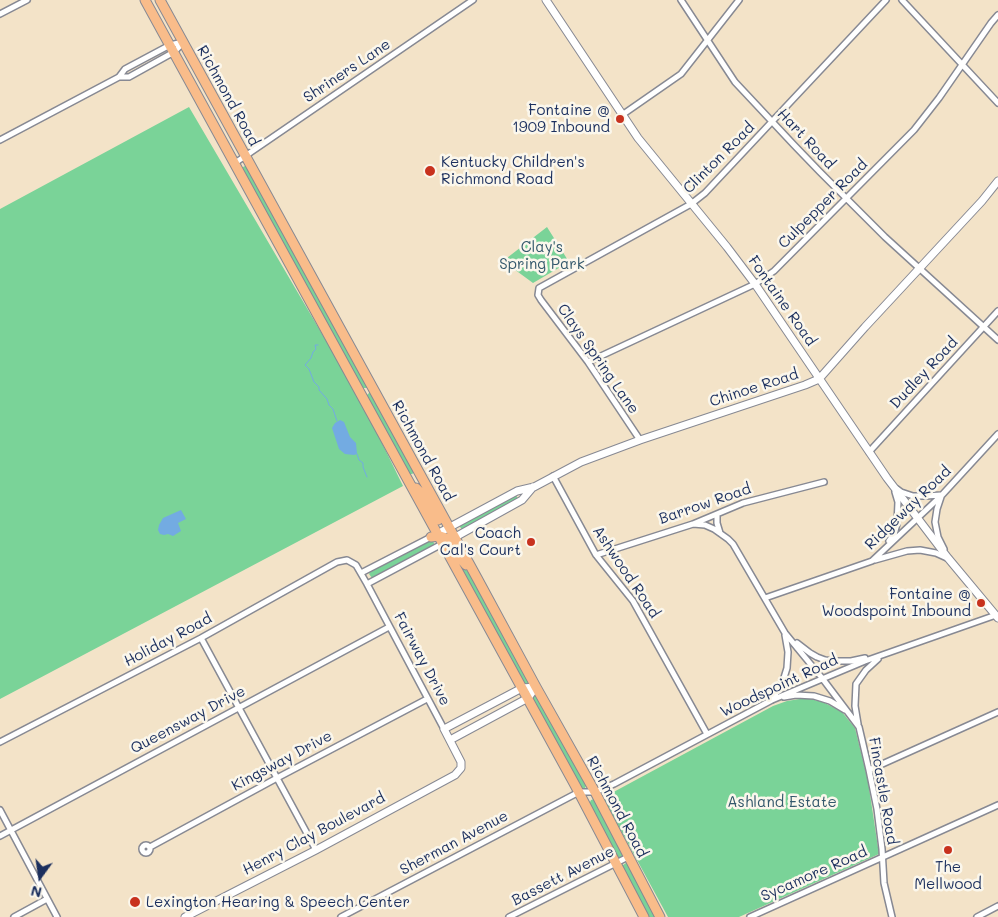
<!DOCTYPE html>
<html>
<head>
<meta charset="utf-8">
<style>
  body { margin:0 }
  #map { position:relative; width:998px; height:917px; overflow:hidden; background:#f3e3c8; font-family:Mali,sans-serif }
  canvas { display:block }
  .north { position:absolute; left:15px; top:852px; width:50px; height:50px; -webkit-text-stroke:4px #fbf7ec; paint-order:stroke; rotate:194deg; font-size:14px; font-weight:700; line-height:20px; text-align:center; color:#1b2f5e }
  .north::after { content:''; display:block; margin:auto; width:18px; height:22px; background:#1b2f5e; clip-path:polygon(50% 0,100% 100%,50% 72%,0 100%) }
</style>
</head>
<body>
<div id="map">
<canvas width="998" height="917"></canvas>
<div class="north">N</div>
</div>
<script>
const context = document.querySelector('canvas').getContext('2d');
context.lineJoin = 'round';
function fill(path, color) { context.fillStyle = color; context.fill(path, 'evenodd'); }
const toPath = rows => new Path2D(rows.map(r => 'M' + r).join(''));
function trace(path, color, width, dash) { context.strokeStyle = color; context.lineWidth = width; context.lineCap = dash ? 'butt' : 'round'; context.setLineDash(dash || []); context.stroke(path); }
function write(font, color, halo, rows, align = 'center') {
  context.font = font + ' Mali,sans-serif'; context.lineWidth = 5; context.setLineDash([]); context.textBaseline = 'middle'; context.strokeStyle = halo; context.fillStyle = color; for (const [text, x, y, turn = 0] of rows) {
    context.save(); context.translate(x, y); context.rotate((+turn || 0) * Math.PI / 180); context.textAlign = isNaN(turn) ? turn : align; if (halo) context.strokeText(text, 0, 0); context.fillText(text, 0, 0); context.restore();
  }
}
const green = toPath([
  [189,107,362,402,403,486,0,699,0,209],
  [245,166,247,166,368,387,366,388,362,388,243,170,243,167],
  [547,227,569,262,533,283,503,261],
  [369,393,372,393,415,472,412,474,409,474,366,396],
  [516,495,518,499,462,530,459,525],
  [431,539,434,543,434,545,374,577,372,578,369,574,371,571],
  [447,545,477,584,530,684,529,685,525,685,524,684],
  [535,693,587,784,585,788,582,789,580,787,532,699],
  [806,698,823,702,842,712,855,728,868,781,879,854,739,917,668,917,605,801,608,795,773,706,787,701],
  [594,799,623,856,622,857,618,857,617,855,589,804,591,800],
  [626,863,629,864,656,917,648,917,623,867,623,865]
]);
const water = toPath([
  [340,420,344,422,350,437,356,443,357,454,354,455,345,454,339,449,332,428,335,423],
  [181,510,186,519,178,523,181,531,173,536,168,534,164,535,160,534,158,530,159,525,163,518]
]);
const stream = toPath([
  [318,345,315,345,316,349,313,352,311,358,305,365,309,369,314,382,319,387,319,390,327,399,329,405,333,409,337,421],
  [357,454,359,460,363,463,363,467,367,477]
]);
const minor = toPath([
  [681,0,735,82,794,145,820,172,885,237,998,340],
  [902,0,998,103],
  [0,14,27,0],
  [119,77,129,77,174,52,183,43],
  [622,115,681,74,739,0],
  [0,140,119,77,125,69,170,45,183,42],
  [235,163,473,0],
  [588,362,755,284,774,271,914,130,939,98,991,23,998,15],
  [640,440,588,362,541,300,538,295,539,288,691,204,705,193,886,0],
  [869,452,998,311],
  [553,476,596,555,633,601,707,734],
  [897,489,901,492,913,496,926,496,941,495],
  [941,497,937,509,935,522,938,537,944,549],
  [717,514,717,523,720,533],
  [693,524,705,525,714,529,728,539,733,544,785,633,822,678,859,727,869,770,877,809,882,849,884,883,892,917],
  [889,541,894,534,897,524,898,502,895,492],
  [596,555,693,524,743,503,824,482],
  [875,560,907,551,920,550,936,553,947,558],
  [361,573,431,537],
  [367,584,442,544],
  [765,598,872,561,942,495,998,434],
  [201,638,316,850],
  [797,643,810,653,817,657,825,660,833,661,851,661,865,658],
  [784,697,796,695,814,696,830,701,845,710],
  [772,700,783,681,787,668,788,652,785,635],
  [858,724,855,706,856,684,866,670,878,659],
  [0,742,201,638,337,562,347,560,356,565,367,584,444,729],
  [869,770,998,712],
  [0,810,57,917],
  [0,836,389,627],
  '142 849a4 4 0 1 1 8 0a4 4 0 1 1-8 0Z',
  [150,847,277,778,427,699],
  [14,917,47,899],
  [341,917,579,792,595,792,614,784,772,700,865,661,996,615],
  [509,917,628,857],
  [750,917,998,805],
  [977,917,998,906]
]);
const tertiary = toPath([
  [546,0,638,138,727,247,755,284,887,478,948,558,998,618],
  [437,534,517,491,534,487,581,462,640,440,805,385,819,379,865,327,982,201,998,181],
  [450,540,522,500,533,487],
  [450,740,528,698,536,687],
  [185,917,316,850,455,775,461,768,461,762,444,729,522,688,536,687]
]);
const primary = toPath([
  [145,0,575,785,644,917],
  [160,0,477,578,536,687,595,792,660,917],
  [416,488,425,497,438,520],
  [431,537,440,536,446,538,450,543,457,555,466,565]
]);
const markers = [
  [620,119,5,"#c8321e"],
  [430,171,6,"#c8321e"],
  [531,542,5,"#c8321e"],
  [981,603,5,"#c8321e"],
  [948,850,5,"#c8321e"],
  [135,902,6,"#c8321e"]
];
const streetNames = [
  ["Shriners Lane",347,71,-34],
  ["Richmond Road",228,96,61],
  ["Hart Road",806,139,47],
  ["Clinton Road",719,158,-45],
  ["Culpepper Road",823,204,-45],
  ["Fontaine Road",782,301,55],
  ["Clays Spring Lane",598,359,55],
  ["Dudley Road",924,373,-47],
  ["Chinoe Road",754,388,-18],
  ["Richmond Road",423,451,61],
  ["Barrow Road",705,504,-19],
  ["Ridgeway Road",908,508,-44],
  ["Ashwood Road",626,572,56],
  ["Holiday Road",168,640,-28],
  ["Fairway Drive",422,659,62],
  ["Woodspoint Road",779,686,-25],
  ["Queensway Drive",188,720,-28],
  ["Kingsway Drive",282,761,-28],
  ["Fincastle Road",883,791,80],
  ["Richmond Road",617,807,62],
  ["Henry Clay Boulevard",314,834,-28],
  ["Sherman Avenue",454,843,-28],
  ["Sycamore Road",814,874,-24],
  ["Bassett Avenue",563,876,-27]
];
const poiNames = [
  ["Fontaine @",610,110],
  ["1909 Inbound",610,127],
  ["Kentucky Children's",441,162,"left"],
  ["Richmond Road",441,179,"left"],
  ["Coach",521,533],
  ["Cal's Court",521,550],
  ["Fontaine @",971,594],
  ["Woodspoint Inbound",971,611],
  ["The",948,867,"center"],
  ["Mellwood",948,884,"center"],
  ["Lexington Hearing & Speech Center",146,902,"left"]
];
const parkNames = [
  ["Clay's",542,247],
  ["Spring Park",542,264],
  ["Ashland Estate",782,802]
];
fill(green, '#7ad398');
fill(water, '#73abe2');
trace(stream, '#73abe2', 1);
trace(minor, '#878993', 8);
trace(tertiary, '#878993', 9);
trace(primary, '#878993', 11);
trace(minor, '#fff', 5);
trace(tertiary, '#fff', 7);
trace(primary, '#f9bc8a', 9);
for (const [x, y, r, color] of markers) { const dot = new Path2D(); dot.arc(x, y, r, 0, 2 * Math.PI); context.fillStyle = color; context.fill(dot); trace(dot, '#fbf7ec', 2); }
write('15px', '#1b2f5e', '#fbf7ec', streetNames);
write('15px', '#1b2f5e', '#fbf7ec', poiNames, 'right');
write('15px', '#33586c', '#fbf7ec', parkNames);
</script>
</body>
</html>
